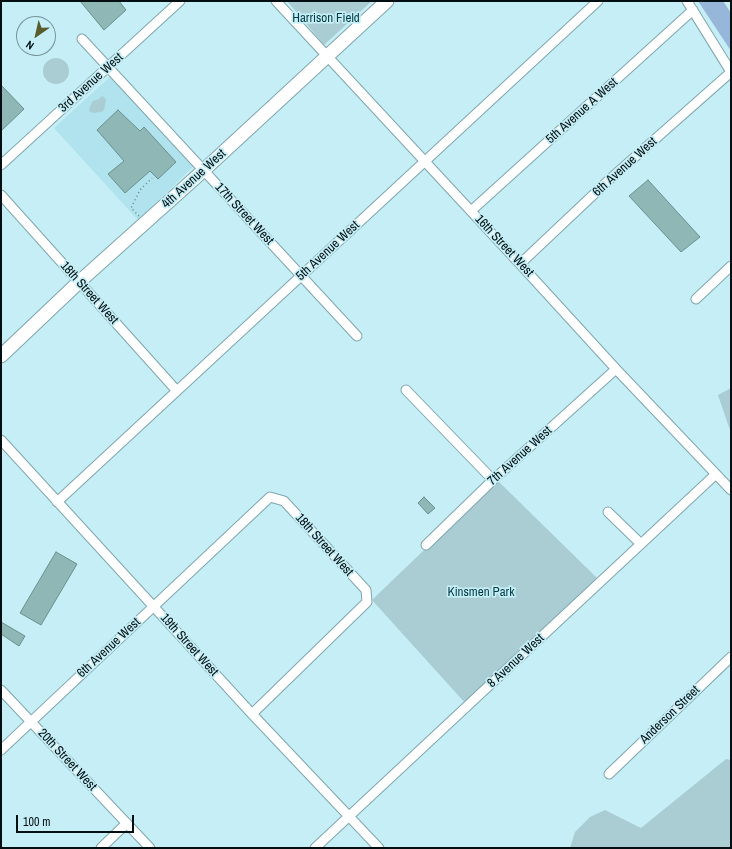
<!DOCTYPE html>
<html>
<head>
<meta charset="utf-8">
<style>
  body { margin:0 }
  #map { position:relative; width:732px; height:849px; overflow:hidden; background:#c5eef6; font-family:"Archivo Narrow",sans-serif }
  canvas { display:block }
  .frame { position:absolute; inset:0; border:2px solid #020f12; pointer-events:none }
  .north { position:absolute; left:16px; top:16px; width:40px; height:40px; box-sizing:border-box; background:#c5eef6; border:1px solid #77959b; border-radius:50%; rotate:214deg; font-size:11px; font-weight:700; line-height:16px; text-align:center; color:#020f12 }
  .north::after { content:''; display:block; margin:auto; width:14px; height:18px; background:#585d2b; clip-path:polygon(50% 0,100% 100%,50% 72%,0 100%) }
  .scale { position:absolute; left:16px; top:815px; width:118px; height:18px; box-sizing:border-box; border:2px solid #020f12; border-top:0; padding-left:5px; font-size:12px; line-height:14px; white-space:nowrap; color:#020f12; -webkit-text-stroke:3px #c5eef6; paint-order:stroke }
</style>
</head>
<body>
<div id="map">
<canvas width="732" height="849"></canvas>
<div class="frame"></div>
<div class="north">N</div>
<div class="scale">100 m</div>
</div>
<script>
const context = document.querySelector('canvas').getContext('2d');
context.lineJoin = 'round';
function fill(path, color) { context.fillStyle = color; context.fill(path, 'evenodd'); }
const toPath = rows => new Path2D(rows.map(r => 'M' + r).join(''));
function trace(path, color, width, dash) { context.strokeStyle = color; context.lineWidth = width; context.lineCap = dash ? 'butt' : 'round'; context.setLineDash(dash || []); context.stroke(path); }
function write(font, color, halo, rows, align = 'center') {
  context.font = font + ' "Archivo Narrow",sans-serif'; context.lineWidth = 3.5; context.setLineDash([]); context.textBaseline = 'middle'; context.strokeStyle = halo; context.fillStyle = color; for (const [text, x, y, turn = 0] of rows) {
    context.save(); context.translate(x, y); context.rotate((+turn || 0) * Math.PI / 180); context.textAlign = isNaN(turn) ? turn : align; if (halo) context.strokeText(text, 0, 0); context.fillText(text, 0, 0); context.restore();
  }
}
const built = toPath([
  [111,76,194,166,138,220,54,128]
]);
const green = toPath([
  [287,1,372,1,324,45],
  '43 71a13 13 0 1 1 26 0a13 13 0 1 1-26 0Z',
  [102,96,106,99,104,110,101,112,93,113,89,111,90,106,93,101,99,99],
  [731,388,731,433,718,395],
  [497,480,598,579,466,704,372,600],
  [726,759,731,760,731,848,570,848,575,832,590,817,605,810,641,828]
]);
const water = toPath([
  [698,1,723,1,731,13,731,51]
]);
const building = toPath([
  [80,1,119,1,126,10,104,30,80,1],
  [1,85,24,109,1,131,1,85],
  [118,110,140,131,144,127,176,162,158,179,150,171,125,193,108,174,124,161,97,130,118,110],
  [648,180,700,237,681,252,629,196,648,180],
  [424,497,435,508,428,514,418,503,424,497],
  [56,552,77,564,41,625,20,613,56,552],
  [1,622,25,636,19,646,1,634,1,622]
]);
const path = toPath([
  [139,216,131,208,140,190,152,178]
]);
const street = toPath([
  [276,1,520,264,616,369,731,490],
  [687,1,731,72],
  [82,39,357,336],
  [1,165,180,1],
  [1,195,177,391],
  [471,211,693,10],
  [520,264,610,179,731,72],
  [696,299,731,266],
  [406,390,493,480],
  [1,440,252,714,379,848],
  [57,502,598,1],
  [608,512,641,544],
  [426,545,493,480,616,369],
  [1,690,150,848],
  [1,750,270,497,284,501,366,590,367,602,252,714],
  [609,774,731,657],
  [101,848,127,823],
  [315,848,716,474]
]);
const secondary = toPath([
  [1,356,79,282,204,170,387,1]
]);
const parkNames = [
  ["Harrison Field",326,19],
  ["Kinsmen Park",481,593]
];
const streetNames = [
  ["3rd Avenue West",91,83,-42],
  ["5th Avenue A West",582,111,-42],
  ["6th Avenue West",625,167,-42],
  ["4th Avenue West",194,179,-42],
  ["17th Street West",244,214,47],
  ["16th Street West",504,246,47],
  ["5th Avenue West",328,251,-43],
  ["18th Street West",89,293,48],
  ["7th Avenue West",520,456,-42],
  ["18th Street West",324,545,48],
  ["19th Street West",189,645,48],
  ["6th Avenue West",109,648,-43],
  ["8 Avenue West",516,661,-43],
  ["Anderson Street",670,715,-44],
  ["20th Street West",67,760,47]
];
fill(built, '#b0e3ed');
fill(green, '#aaccd3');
fill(water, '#96b7da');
fill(building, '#8eb7b5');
trace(building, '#68908e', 1);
trace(street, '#7fa6ae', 11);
trace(secondary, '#7fa6ae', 15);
trace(path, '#688489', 1.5, [1, 3]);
trace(street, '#fff', 9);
trace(secondary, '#fff', 13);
write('13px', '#013b44', '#c5eef6', parkNames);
write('13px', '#020f12', '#c5eef6', streetNames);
</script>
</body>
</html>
